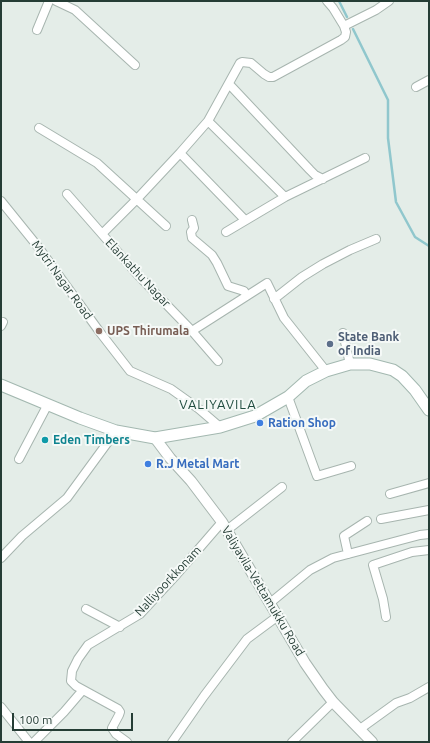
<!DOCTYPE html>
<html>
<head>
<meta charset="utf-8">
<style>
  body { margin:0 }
  #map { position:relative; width:430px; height:743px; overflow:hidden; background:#e4ede8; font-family:Ubuntu,sans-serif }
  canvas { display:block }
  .frame { position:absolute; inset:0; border:2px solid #253d35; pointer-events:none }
  .scale { position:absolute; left:12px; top:713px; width:121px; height:18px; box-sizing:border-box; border:2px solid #253d35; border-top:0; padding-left:5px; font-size:12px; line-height:14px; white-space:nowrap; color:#253d35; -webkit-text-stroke:3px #f5f9f7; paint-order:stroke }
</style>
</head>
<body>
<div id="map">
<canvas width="430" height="743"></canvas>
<div class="frame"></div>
<div class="scale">100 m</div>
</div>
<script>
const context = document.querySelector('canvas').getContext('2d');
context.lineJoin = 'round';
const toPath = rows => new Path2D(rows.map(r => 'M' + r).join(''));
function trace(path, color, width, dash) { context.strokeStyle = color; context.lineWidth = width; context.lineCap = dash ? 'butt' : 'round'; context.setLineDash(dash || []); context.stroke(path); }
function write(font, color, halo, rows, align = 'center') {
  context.font = font + ' Ubuntu,sans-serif'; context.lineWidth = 4; context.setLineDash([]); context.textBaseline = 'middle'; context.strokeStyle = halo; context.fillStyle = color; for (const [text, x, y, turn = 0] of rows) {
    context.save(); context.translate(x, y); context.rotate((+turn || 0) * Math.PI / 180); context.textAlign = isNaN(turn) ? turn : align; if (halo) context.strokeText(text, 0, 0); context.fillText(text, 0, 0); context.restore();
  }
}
const stream = toPath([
  [339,1,347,17],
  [353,29,388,100,388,138,396,202,415,237,429,246]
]);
const minor = toPath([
  [56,1,75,10,135,65],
  [344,26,376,10,389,1],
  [37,30,49,1],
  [229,84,310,170,315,175,323,179],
  [416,87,429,80],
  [208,121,285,197],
  [39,128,97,163,166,226],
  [180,153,245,220],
  [67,194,137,274,192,331,267,283,284,318,326,371],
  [1,201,39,248,99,331,130,371,171,389,199,409,220,427],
  [192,220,194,228,191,232,192,238,212,255,217,263,228,286,244,291,246,295],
  [226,232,285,197,365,158],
  [102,234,137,199,180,153,208,121,240,63,242,62,251,63,264,74,269,77,273,77,341,40,345,37,346,32,344,26,333,8,327,1],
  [274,299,302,277,323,264,350,250,376,239],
  [1,326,3,322],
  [192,331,218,361],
  [343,333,350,364],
  [288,397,317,476,351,466],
  [19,459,48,404],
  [390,494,429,483],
  [381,519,429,510],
  [227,530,282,487],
  [348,554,344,536,367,521],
  [1,558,22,536,67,498,116,431],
  [270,603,310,570,333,558,420,535,429,534],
  [86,609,120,627],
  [386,617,383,599,373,565,412,552,429,550],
  [1,707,29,742],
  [360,729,396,703,410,698,429,687],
  [34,742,64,712,82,691],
  [127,742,116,734,112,728,119,715,120,712,118,709,76,686,71,681,72,671,78,659,88,645,140,614,177,574,222,522],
  [172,742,204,696,247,639,278,616],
  [292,742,333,702]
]);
const tertiary = toPath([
  [155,438,170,458,191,481,222,522,305,663,323,689,333,702,372,742]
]);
const secondary = toPath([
  [1,385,80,418,116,431,155,438,220,427,255,416,288,397,306,381,326,371,350,364,370,364,393,370,402,376,415,390,429,410]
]);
const markers = [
  [99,331,4,"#8d6e63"],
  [330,344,4,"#5c6f8a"],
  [260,423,4,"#3f7fe0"],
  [45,440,4,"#0f9aa8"],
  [148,464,4,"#3f7fe0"]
];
const streetNames = [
  ["Elankathu Nagar",138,273,47],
  ["Mytri Nagar Road",62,280,54],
  ["Nalliyoorkkonam",168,581,-47],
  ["Valiyavila-Vettamukku Road",263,591,59]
];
const educationNames = [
  ["UPS Thirumala",107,331]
];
const serviceNames = [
  ["State Bank",338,337],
  ["of India",338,351]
];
const shopNames = [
  ["Ration Shop",268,423],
  ["R.J Metal Mart",156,464]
];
const cultureNames = [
  ["Eden Timbers",53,440]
];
const neighbourhoodNames = [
  ["VALIYAVILA",218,405]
];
trace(stream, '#90c7cd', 2.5);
trace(minor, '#a7b5af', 10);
trace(tertiary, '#a7b5af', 12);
trace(secondary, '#a3b8b0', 13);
trace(minor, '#fff', 8);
trace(tertiary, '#fff', 10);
trace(secondary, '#fff', 11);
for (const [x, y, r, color] of markers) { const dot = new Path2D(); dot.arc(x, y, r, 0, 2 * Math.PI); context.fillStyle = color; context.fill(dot); trace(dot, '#f5f9f7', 1.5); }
write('12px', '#253d35', '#f5f9f7', streetNames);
write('bold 12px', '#785e54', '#f5f9f7', educationNames, 'left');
write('bold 12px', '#4e5e75', '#f5f9f7', serviceNames, 'left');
write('bold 12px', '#366cbe', '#f5f9f7', shopNames, 'left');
write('bold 12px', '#0d838f', '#f5f9f7', cultureNames, 'left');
context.letterSpacing = '1px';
write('13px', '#224e41', '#f5f9f7', neighbourhoodNames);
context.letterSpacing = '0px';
</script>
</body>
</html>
